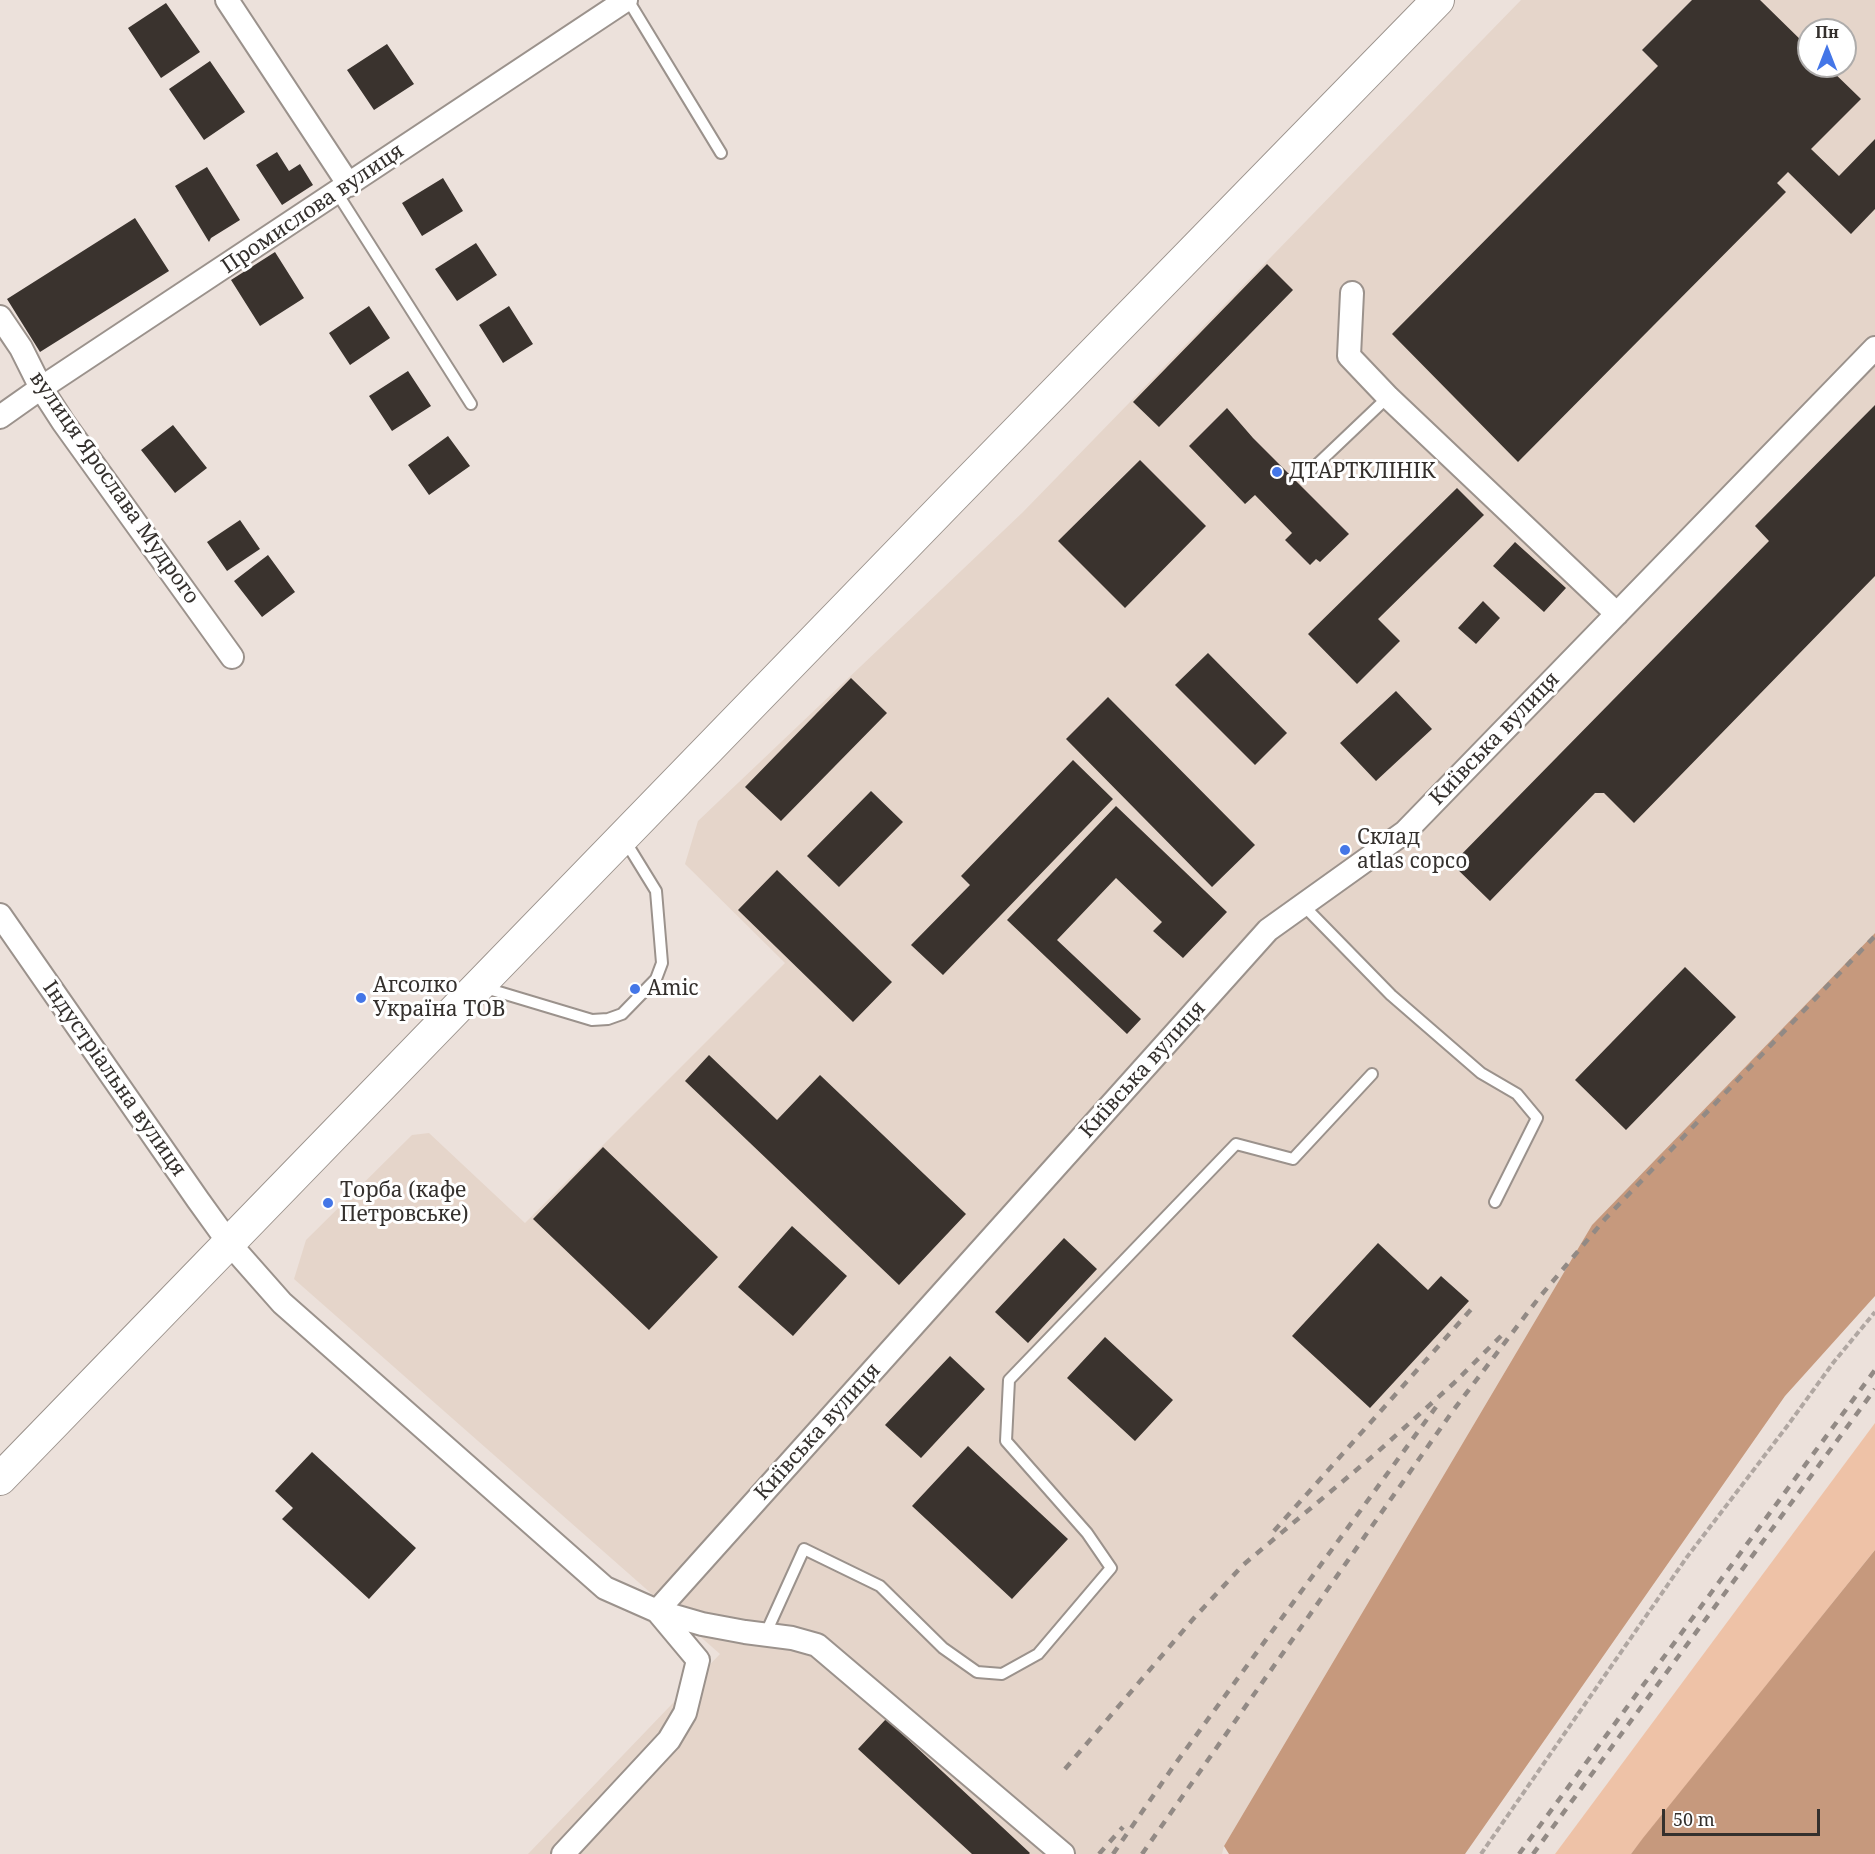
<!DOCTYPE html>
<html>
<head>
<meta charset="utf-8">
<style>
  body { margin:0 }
  #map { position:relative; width:1875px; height:1854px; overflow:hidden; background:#ece1db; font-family:"Noto Serif",serif }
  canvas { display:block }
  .north { position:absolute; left:1797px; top:18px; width:60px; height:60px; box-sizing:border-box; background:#fff; border:2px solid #aeacab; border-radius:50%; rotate:0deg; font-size:16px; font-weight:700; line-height:24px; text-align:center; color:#34302d }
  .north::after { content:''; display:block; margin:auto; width:21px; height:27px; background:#4476e7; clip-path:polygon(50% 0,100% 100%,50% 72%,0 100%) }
  .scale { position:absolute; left:1662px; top:1809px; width:158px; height:27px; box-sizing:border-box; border:3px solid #34302d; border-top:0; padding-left:8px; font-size:18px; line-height:21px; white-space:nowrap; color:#34302d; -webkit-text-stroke:4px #fff; paint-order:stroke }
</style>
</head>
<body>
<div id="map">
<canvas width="1875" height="1854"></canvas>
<div class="north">Пн</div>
<div class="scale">50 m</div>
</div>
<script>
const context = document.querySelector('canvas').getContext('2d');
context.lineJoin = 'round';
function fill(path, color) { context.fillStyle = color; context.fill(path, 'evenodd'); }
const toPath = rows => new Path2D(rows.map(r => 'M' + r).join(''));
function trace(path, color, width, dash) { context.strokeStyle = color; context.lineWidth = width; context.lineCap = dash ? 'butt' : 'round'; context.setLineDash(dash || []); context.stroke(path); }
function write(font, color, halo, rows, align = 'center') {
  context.font = font + ' "Noto Serif",serif'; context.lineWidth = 6; context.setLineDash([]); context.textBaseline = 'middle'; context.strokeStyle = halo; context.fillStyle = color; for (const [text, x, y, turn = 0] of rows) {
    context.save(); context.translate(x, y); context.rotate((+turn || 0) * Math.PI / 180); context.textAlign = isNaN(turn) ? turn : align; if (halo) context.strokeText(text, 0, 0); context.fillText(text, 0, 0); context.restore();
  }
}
const built = toPath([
  [1521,0,1875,0,1875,933,1592,1225,1224,1846,1222,1854,528,1854,720,1654,294,1279,306,1240,412,1135,429,1133,525,1223,785,963,685,864,698,821,1023,512],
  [1809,30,1845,30,1845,66,1809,66]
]);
const green = toPath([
  [1875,1423,1875,1550,1631,1854,1555,1854]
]);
const forest = toPath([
  [1875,933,1875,1296,1785,1396,1465,1854,1229,1854,1224,1846,1592,1225],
  [1875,1550,1875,1854,1631,1854,1643,1838]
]);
const building = toPath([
  [1692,0,1760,0,1809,48,1809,66,1827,66,1861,99,1811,149,1839,176,1875,139,1875,209,1851,234,1788,172,1777,183,1786,192,1518,462,1392,334,1658,66,1642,50],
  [166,3,200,52,161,78,128,28],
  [387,44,414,84,374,110,347,70],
  [210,61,245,112,204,140,169,89],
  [277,152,289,171,300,164,313,185,282,205,256,165],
  [207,167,240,220,211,238,209,242,175,186],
  [443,178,463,211,422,236,402,203],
  [135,218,169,271,40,352,7,299],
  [476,243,497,275,457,301,435,269],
  [275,252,304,298,260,326,231,280],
  [1267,264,1293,290,1159,427,1133,402],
  [369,306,390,338,350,365,329,333],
  [509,306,533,344,503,363,479,325],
  [408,371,431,406,392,431,369,396],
  [1875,405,1875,576,1634,823,1604,793,1595,793,1490,901,1452,864,1769,541,1755,526],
  [1227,408,1253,438,1349,534,1320,562,1316,559,1310,565,1285,540,1292,533,1255,495,1245,504,1189,446],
  [173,425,207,468,175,493,141,450],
  [448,436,470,466,429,495,408,465],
  [1140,460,1206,526,1125,608,1058,541],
  [1457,488,1484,515,1378,619,1400,641,1357,684,1308,634],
  [240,520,260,549,227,571,207,542],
  [1515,542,1566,588,1544,612,1493,566],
  [268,555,295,592,262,617,234,581],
  [1483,601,1500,618,1476,644,1458,628],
  [1208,653,1287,733,1255,765,1175,685],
  [851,678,887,713,781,821,745,787],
  [1396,691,1432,729,1376,781,1340,743],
  [1108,697,1255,845,1212,887,1066,739],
  [1073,760,1113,799,943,975,911,945,970,885,961,876],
  [871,791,903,822,839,887,807,856],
  [1116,806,1227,912,1183,958,1153,931,1162,922,1116,878,1057,940,1141,1019,1127,1034,1007,920],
  [777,870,892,982,853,1022,738,910],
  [1685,967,1736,1017,1626,1130,1575,1080],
  [709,1055,777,1120,820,1075,966,1214,899,1285,685,1081],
  [603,1147,718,1257,649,1330,533,1219],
  [792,1226,847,1276,793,1336,738,1287],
  [1064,1238,1097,1269,1028,1343,995,1312],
  [1378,1243,1428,1290,1441,1276,1469,1301,1370,1408,1292,1336],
  [1105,1337,1173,1400,1135,1441,1067,1378],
  [950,1356,985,1389,921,1458,885,1425],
  [968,1446,1068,1539,1012,1599,912,1506],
  [312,1452,416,1548,369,1599,282,1519,293,1508,275,1491],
  [886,1719,1030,1853,1029,1854,972,1854,858,1749]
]);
const path = toPath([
  [1481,1854,1687,1557,1788,1425,1833,1363,1875,1312]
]);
const service = toPath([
  [628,0,721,153],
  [337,193,471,404],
  [1307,474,1388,397],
  [1303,905,1391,995,1481,1073,1517,1094,1537,1118,1495,1202],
  [482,987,592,1020,608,1019,622,1014,656,979,662,963,656,891,624,839],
  [765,1635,804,1549,880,1586,943,1648,977,1672,1002,1674,1038,1654,1111,1568,1087,1533,1006,1441,1009,1380,1236,1144,1293,1159,1372,1074]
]);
const minor = toPath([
  [227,0,349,185],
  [1352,293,1349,356,1388,397,1617,614],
  [0,317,21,348,41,388,63,422,232,657],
  [0,417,41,388,626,0],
  [0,915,198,1200,229,1243,282,1303,605,1588,657,1611,702,1624,745,1632,792,1638,817,1645,1063,1854],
  [657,1611,1268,930,1405,832,1875,348],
  [563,1854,669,1740,685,1713,698,1660,657,1611]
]);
const secondary = toPath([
  [0,1479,947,503,1438,0]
]);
const rail = toPath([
  [1274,1531,1475,1305],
  [1065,1769,1194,1618,1243,1565,1373,1456,1454,1383,1501,1336],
  [1099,1854,1123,1827],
  [1113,1854,1173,1767,1436,1407],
  [1142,1854,1452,1412,1538,1299,1605,1219,1875,936],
  [1519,1854,1875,1370],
  [1533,1854,1875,1389]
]);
const markers = [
  [1277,472,6,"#4476e7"],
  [1345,850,6,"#4476e7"],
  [635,989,6,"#4476e7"],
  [361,998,6,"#4476e7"],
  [328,1203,6,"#4476e7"]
];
const streetNames = [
  ["Промислова вулиця",313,209,-34],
  ["вулиця Ярослава Мудрого",114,488,55],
  ["Київська вулиця",1495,739,-46],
  ["Київська вулиця",1143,1070,-48],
  ["Індустріальна вулиця",114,1079,55],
  ["Київська вулиця",818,1432,-48]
];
const poiNames = [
  ["ДТАРТКЛІНІК",1289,472],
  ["Склад",1357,838],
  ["atlas copco",1357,862],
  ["Агсолко",373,986],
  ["Україна ТОВ",373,1010],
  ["Amic",647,989],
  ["Торба (кафе",340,1191],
  ["Петровське)",340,1215]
];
fill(built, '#e5d5ca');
fill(green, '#eec2a7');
fill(forest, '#c6997d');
fill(building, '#3a332e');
trace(service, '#9b928c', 14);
trace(minor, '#9b928c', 26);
trace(secondary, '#9b928c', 34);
trace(path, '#b0a7a2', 4, [6, 3]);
trace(service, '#fff', 10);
trace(minor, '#fff', 22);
trace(secondary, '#fff', 32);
trace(rail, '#928a85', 4.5, [8, 8]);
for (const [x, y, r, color] of markers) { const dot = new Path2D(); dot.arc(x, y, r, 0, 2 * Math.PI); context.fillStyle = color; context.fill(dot); trace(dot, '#fff', 2); }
write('21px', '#34302d', '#fff', streetNames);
write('21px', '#34302d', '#fff', poiNames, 'left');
</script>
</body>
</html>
